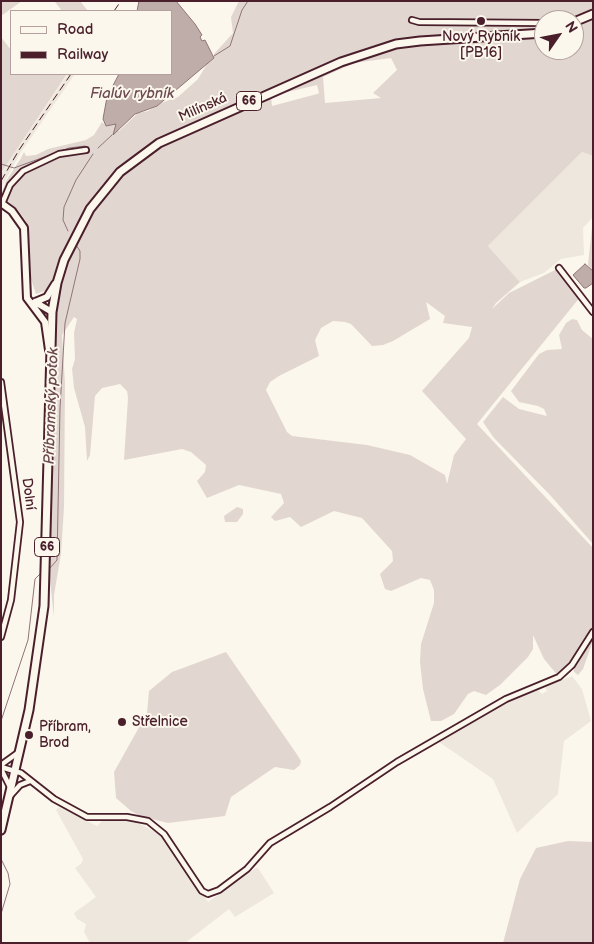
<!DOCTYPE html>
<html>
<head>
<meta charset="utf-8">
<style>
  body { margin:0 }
  #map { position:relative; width:594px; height:944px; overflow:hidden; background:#fbf7ec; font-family:"Balsamiq Sans",sans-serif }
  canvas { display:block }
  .frame { position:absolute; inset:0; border:2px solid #4a1f2b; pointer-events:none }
  .legend { position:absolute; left:10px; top:10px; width:162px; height:65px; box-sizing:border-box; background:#fbf7ec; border:1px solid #b4a19f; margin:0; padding:6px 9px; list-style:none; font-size:15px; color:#4a1f2b }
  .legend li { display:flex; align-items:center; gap:10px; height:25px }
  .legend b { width:25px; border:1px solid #b4a19f }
  .north { position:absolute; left:534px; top:10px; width:50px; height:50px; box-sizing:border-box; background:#fbf7ec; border:1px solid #b4a19f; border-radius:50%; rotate:57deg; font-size:14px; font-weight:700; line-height:20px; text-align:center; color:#4a1f2b }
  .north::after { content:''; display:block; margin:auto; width:18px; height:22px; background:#4a1f2b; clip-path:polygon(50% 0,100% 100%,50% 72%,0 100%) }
</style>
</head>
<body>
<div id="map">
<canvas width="594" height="944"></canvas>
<div class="frame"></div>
<ul class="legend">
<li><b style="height:6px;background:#fbf7ec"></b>Road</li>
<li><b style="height:6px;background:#4a1f2b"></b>Railway</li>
</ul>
<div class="north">N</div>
</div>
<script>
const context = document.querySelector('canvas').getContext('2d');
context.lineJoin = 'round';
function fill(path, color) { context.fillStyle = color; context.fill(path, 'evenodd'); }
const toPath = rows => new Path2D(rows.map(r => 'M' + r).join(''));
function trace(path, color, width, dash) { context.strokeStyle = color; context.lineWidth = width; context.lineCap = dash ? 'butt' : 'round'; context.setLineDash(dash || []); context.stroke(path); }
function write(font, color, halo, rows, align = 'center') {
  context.font = font + ' "Balsamiq Sans",sans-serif'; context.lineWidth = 4; context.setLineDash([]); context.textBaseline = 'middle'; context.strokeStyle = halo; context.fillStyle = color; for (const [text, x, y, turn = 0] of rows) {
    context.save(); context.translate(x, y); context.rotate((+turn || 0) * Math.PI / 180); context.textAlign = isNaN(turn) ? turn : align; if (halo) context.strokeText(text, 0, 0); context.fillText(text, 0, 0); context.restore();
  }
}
const built = toPath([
  [68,74,75,74,21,152,1,188,1,175,7,164],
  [582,152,593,156,593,217,583,228,584,255,561,259,544,273,520,282,488,246],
  [572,676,582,689,591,721,564,741,558,794,517,833,493,779,439,742,502,704,538,690,542,694,547,691,545,687],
  [59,807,97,826,103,820,130,819,160,834,208,902,256,868,258,868,274,893,235,917,229,909,185,943,90,943,84,932,86,924,77,919,74,913,96,897,75,868,81,864,83,859,56,810]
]);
const green = toPath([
  [1,1,22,1,1,16],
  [80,1,88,11,62,11,55,2],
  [239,1,593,1,593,8,572,20,544,20,544,30,419,38,368,49,314,69,180,128,141,151,107,181,80,219,57,273,45,291,36,294,31,279,26,221,18,210,1,195,6,181,21,158,24,152,26,156,36,155,48,149,86,140,94,135,102,122,106,126,117,123,116,128,119,131,138,113,148,111,161,103,178,97,198,79,207,64,214,58,214,54,233,33,231,17],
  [593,19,593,156,582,152,488,246,520,282,496,303,492,309,509,293,559,268,581,296,477,424,593,548,593,641,583,669,578,675,574,672,573,664,559,677,544,659,533,635,533,649,528,657,500,685,486,695,474,691,468,694,454,714,441,721,431,721,423,689,420,662,421,644,434,603,434,590,430,580,421,578,391,591,385,589,380,574,393,561,392,551,362,518,334,511,301,527,290,517,275,521,271,517,284,503,281,494,239,485,207,498,197,481,205,472,206,465,191,452,182,449,124,460,128,398,127,391,120,384,102,388,95,396,90,455,87,461,85,427,74,388,72,369,75,359,74,333,77,319,74,317,62,335,65,383,64,508,61,554,54,595,54,617,49,572,55,315,63,275,72,248,85,222,112,186,144,156,183,134,317,75,370,55,397,48,445,42,544,36,544,50,574,50,574,26],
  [391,58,397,70,373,93,381,98,325,103,323,77,354,63],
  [317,85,319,93,317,94,272,106,271,96],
  [426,302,445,316,443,323,472,327,469,338,422,391,466,439,454,455,447,484,445,475,410,455,367,445,292,436,287,432,266,390,270,382,279,376,319,356,315,340,321,328,333,321,345,322,351,324,372,346,383,345,393,341,430,319],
  [1,37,11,50,11,74,67,74,1,173],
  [593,217,593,271,588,265],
  [572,319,577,320,582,330,593,339,593,544,550,495,494,438,483,422,503,397,519,409,547,416,544,409,538,406,519,402,511,391,539,354,547,350,562,349,559,335,566,323],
  [237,507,243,509,243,514,237,522,225,522,224,516],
  [226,652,296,753,301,761,300,765,294,770,275,767,231,797,225,816,168,823,140,816,131,811,116,798,114,772,147,713,149,691,172,672],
  [568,841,593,842,593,943,503,943,520,879,536,848]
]);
const water = toPath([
  [139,1,176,1,195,24,202,35,200,37,202,41,205,40,214,58,157,106,135,114,113,135,116,124,106,126,103,119,107,97,119,74,171,74,171,11,137,11,139,1],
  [585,264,593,271,593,283,586,288,584,288,573,275,585,264]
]);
const stream = toPath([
  [214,56,230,46,242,10,248,1],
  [98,148,112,135],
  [1,164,14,168,69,148,85,146],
  [68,231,63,220,64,207,76,180,93,154],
  [50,568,57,560,60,408,65,323,80,259,80,251,76,245],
  [1,721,28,640,35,579,41,573],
  [1,859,8,873,10,884,1,914]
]);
const street = toPath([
  [412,20,419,22,544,23],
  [2,204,10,185,23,171,59,154,86,150],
  [559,268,593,312],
  [1,382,20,522,11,600,1,637],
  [1,765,19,752],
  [1,767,21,773,54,799,87,817,127,817,148,821,164,834,202,891,208,894,219,890,247,869,270,843,330,807,397,762,506,699,559,677,572,665,593,632],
  [1,769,10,787],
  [10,796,20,785,30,781]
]);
const secondary = toPath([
  [1,203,12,211,24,228,27,298,45,322,49,350],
  [35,302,47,297,55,284],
  [35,302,52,312]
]);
const primary = toPath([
  [574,22,593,14],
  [1,830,29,710,44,606,52,312,57,283,64,260,90,209,120,172,159,143,341,62,396,44,420,41,544,33]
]);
const rail = toPath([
  [114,11,121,1],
  [1,181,19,150,71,74]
]);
const markers = [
  [481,21,5,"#4a1f2b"],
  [122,722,5,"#4a1f2b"],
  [29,735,5,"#4a1f2b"]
];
const shields = [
  [249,101,25],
  [47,547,25]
];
const shieldNames = [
  ["66",249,101],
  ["66",47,547]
];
const poiNames = [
  ["Nový Rybník",481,37,"center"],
  ["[PB16]",481,53,"center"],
  ["Střelnice",132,722],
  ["Příbram,",39,727],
  ["Brod",39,743]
];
const streetNames = [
  ["Milínská",203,108,-24],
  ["Dolní",28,494,83]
];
const waterNames = [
  ["Fialúv rybník",132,94],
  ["Příbramský potok",52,406,-88]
];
fill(built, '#eee7de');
fill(green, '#e2d7d0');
fill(water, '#bfadaa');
trace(water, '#907477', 1);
trace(stream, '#907477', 1);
trace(street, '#4a1f2b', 8);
trace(secondary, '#4a1f2b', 10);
trace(primary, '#4a1f2b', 11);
trace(street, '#fbf7ec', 4.5);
trace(secondary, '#fbf7ec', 6);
trace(primary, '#fbf7ec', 7);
trace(rail, '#4a1f2b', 1, [8, 4]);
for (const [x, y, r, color] of markers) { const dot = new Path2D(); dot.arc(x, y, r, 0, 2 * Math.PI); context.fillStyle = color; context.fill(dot); trace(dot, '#fbf7ec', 2); }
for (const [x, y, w] of shields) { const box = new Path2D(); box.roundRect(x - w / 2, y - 9.5, w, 19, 4); context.fillStyle = '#fbf7ec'; context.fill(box); trace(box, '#4a1f2b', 1); }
write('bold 12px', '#4a1f2b', null, shieldNames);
write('14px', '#4a1f2b', '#fbf7ec', poiNames, 'left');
write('14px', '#4a1f2b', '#fbf7ec', streetNames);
write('italic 15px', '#6d4a51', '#fbf7ec', waterNames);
</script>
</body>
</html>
